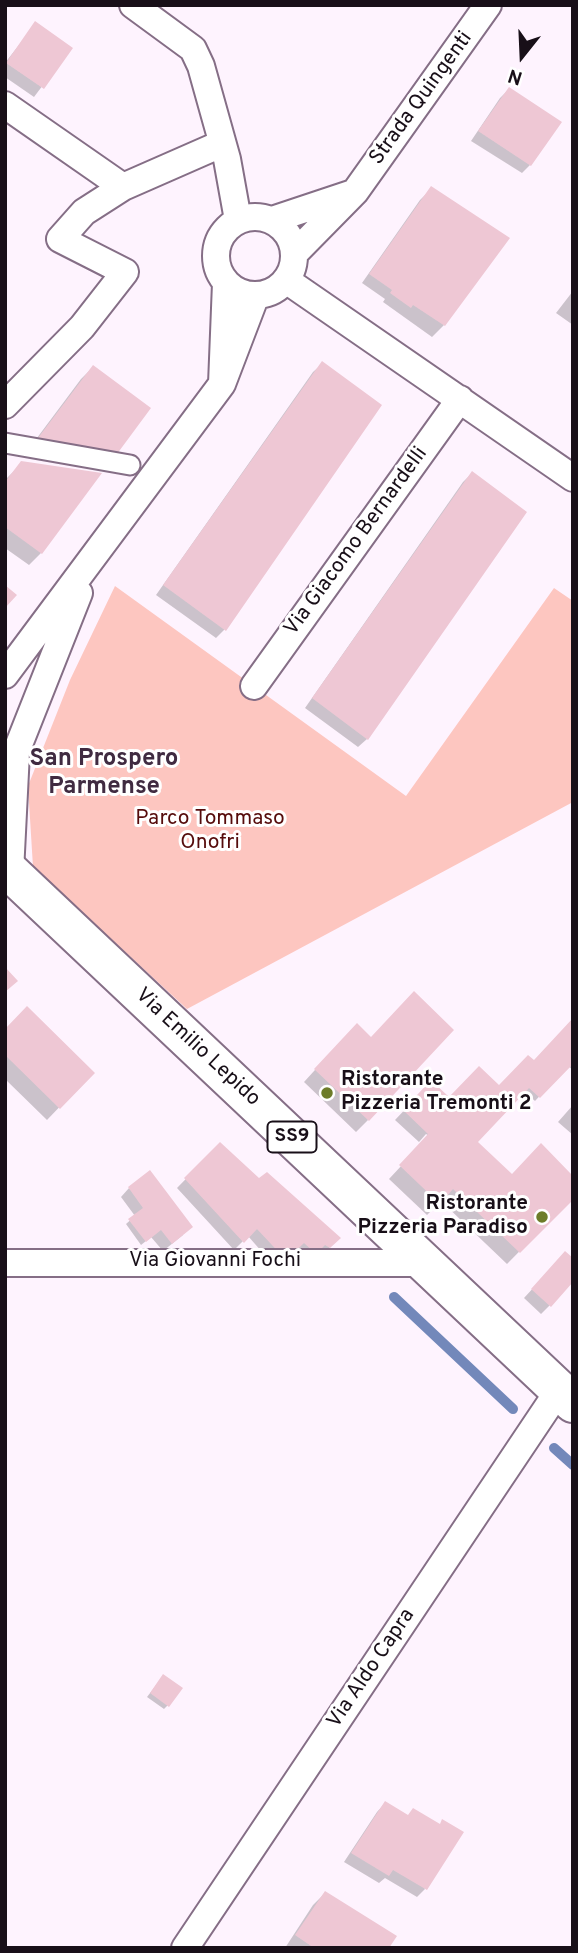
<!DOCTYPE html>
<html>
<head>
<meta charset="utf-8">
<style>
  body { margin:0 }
  #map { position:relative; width:578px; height:1953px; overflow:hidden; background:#fef3fe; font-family:Overpass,sans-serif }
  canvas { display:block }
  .frame { position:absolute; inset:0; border:7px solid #180f18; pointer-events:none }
  .north { position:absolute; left:487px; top:21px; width:70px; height:70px; -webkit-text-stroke:5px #fff; paint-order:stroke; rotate:198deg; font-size:19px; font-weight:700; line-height:28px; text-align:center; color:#180f18 }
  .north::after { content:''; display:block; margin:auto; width:24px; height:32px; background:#180f18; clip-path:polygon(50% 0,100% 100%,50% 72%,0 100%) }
</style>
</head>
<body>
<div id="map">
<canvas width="578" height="1953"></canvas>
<div class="frame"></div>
<div class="north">N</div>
</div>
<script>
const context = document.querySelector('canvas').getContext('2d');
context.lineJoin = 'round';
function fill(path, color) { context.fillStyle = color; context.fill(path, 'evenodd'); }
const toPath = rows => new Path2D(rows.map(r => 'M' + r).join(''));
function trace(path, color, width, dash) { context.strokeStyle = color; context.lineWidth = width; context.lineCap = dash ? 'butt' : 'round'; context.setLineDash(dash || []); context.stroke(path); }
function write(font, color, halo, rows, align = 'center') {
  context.font = font + ' Overpass,sans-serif'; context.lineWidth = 6; context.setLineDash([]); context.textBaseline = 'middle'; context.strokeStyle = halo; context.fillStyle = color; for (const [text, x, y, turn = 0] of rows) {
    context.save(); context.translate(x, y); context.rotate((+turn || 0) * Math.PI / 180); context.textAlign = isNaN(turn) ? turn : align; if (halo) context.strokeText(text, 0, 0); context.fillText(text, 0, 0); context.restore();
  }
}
const green = toPath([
  [115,586,406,796,554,588,573,601,573,802,187,1009,33,867,28,786,70,680]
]);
const shadow = toPath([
  [36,23,71,48,34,97,5,77,5,63],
  [509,89,530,165,522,173,471,141,500,98],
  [432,188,444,325,432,337,383,302,385,299,362,283,420,200],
  [573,291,573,325,556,313],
  [322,364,379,406,224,630,216,638,156,595,313,372],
  [93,367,149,408,25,454,81,379],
  [22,463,99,475,41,553,29,565,5,548,5,480],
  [472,473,367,739,358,747,305,708,463,482],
  [5,1031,92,1073,47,1120,5,1079],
  [345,1037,368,1120,356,1132,304,1082],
  [573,1046,573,1070,568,1066,535,1101,524,1091,475,1142,511,1176,573,1197,507,1264,441,1201,427,1215,389,1179,429,1136,426,1134,419,1142,395,1120,431,1082,449,1099,499,1087,534,1062],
  [573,1105,573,1135,558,1122],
  [220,1144,330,1247,320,1256,276,1268,248,1236,234,1250,177,1188],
  [129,1188,183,1235,163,1251,151,1237,141,1245,126,1224,135,1216,121,1197],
  [557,1262,550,1305,541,1314,524,1298],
  [160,1680,168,1705,164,1709,147,1697],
  [385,1803,425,1889,417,1897,385,1878,379,1883,344,1862,377,1812],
  [325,1893,387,1948,285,1948,313,1905]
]);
const stream = toPath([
  [394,1297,513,1409],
  [554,1448,573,1465]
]);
const building = toPath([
  [35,21,73,48,44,89,6,63],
  [509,87,562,122,531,166,478,131],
  [431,186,510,238,445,326,413,305,411,308,390,293,392,290,369,274],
  [322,361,382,405,226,631,163,585],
  [93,365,151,408,117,454,35,442],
  [21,461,102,473,42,554,5,527,5,482],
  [472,471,527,512,368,740,312,698],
  [5,585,17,595,5,608],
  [5,967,18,981,5,992],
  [414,991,454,1030,369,1121,314,1069,357,1023,371,1037],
  [27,1006,95,1073,60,1109,5,1055,5,1029],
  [573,1018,573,1064,540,1098,529,1088,478,1142,512,1174,541,1143,573,1176,573,1200,520,1253,453,1189,440,1204,399,1165,428,1134,403,1110,431,1080,449,1097,479,1066,499,1085,528,1055,534,1060],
  [220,1142,259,1178,267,1172,341,1238,330,1248,325,1245,316,1254,304,1243,286,1260,257,1229,244,1243,184,1178],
  [150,1170,193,1227,172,1244,161,1230,146,1242,128,1219,143,1208,128,1187],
  [565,1251,573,1258,573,1282,551,1307,531,1289],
  [163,1674,183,1688,169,1707,150,1693],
  [385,1801,408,1815,413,1808,440,1824,442,1819,464,1832,427,1890,393,1870,389,1876,351,1853],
  [325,1891,397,1936,389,1948,314,1948,295,1935]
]);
const pedestrian = toPath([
  [5,443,130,465]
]);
const minor = toPath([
  [133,5,193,49,201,66,227,159,238,220],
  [5,105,123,187,221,144],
  '216 256a39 39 0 1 1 78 0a39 39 0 1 1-78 0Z',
  [272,220,350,194],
  [294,254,355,192,488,5],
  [286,280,573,478],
  [226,283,222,384,256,295],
  [5,405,82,327,125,272,60,239,84,212,123,187],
  [5,675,222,384],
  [254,686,460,399],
  [10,872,16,752,79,593],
  [5,1263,425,1263],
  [185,1948,559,1390]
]);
const primary = toPath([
  [5,867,573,1403]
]);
const markers = [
  [327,1093,7,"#6d7c29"],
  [542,1217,7,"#6d7c29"]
];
const shields = [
  [292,1137,49]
];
const shieldNames = [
  ["SS9",292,1137]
];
const streetNames = [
  ["Strada Quingenti",422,99,-54],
  ["Via Giacomo Bernardelli",357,542,-54],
  ["Via Emilio Lepido",197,1048,43],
  ["Via Giovanni Fochi",215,1262],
  ["Via Aldo Capra",372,1669,-56]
];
const parkNames = [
  ["Parco Tommaso",210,820],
  ["Onofri",210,844]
];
const poiNames = [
  ["Ristorante",341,1081],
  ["Pizzeria Tremonti 2",341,1105],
  ["Ristorante",528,1205,"right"],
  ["Pizzeria Paradiso",528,1229,"right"]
];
const quarterNames = [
  ["San Prospero",104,760],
  ["Parmense",104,788]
];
fill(green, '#fdc6c0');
fill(shadow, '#0003');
trace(stream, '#7388ba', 10);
fill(building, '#eec7d4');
trace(pedestrian, '#856e86', 23);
trace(minor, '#856e86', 30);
trace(primary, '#856e86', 42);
trace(pedestrian, '#fff', 19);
trace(minor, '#fff', 26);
trace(primary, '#fff', 38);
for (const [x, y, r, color] of markers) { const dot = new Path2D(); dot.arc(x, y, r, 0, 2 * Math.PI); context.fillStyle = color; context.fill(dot); trace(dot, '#fff', 2.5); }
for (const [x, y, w] of shields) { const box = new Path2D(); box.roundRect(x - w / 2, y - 15.5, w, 31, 5); context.fillStyle = '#fff'; context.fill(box); trace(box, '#180f18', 2); }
write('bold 19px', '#180f18', null, shieldNames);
write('21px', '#180f18', '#fff', streetNames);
write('21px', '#560c0c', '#fff', parkNames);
write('bold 21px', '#180f18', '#fff', poiNames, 'left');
write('bold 24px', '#402b41', '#fff', quarterNames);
</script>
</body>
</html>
